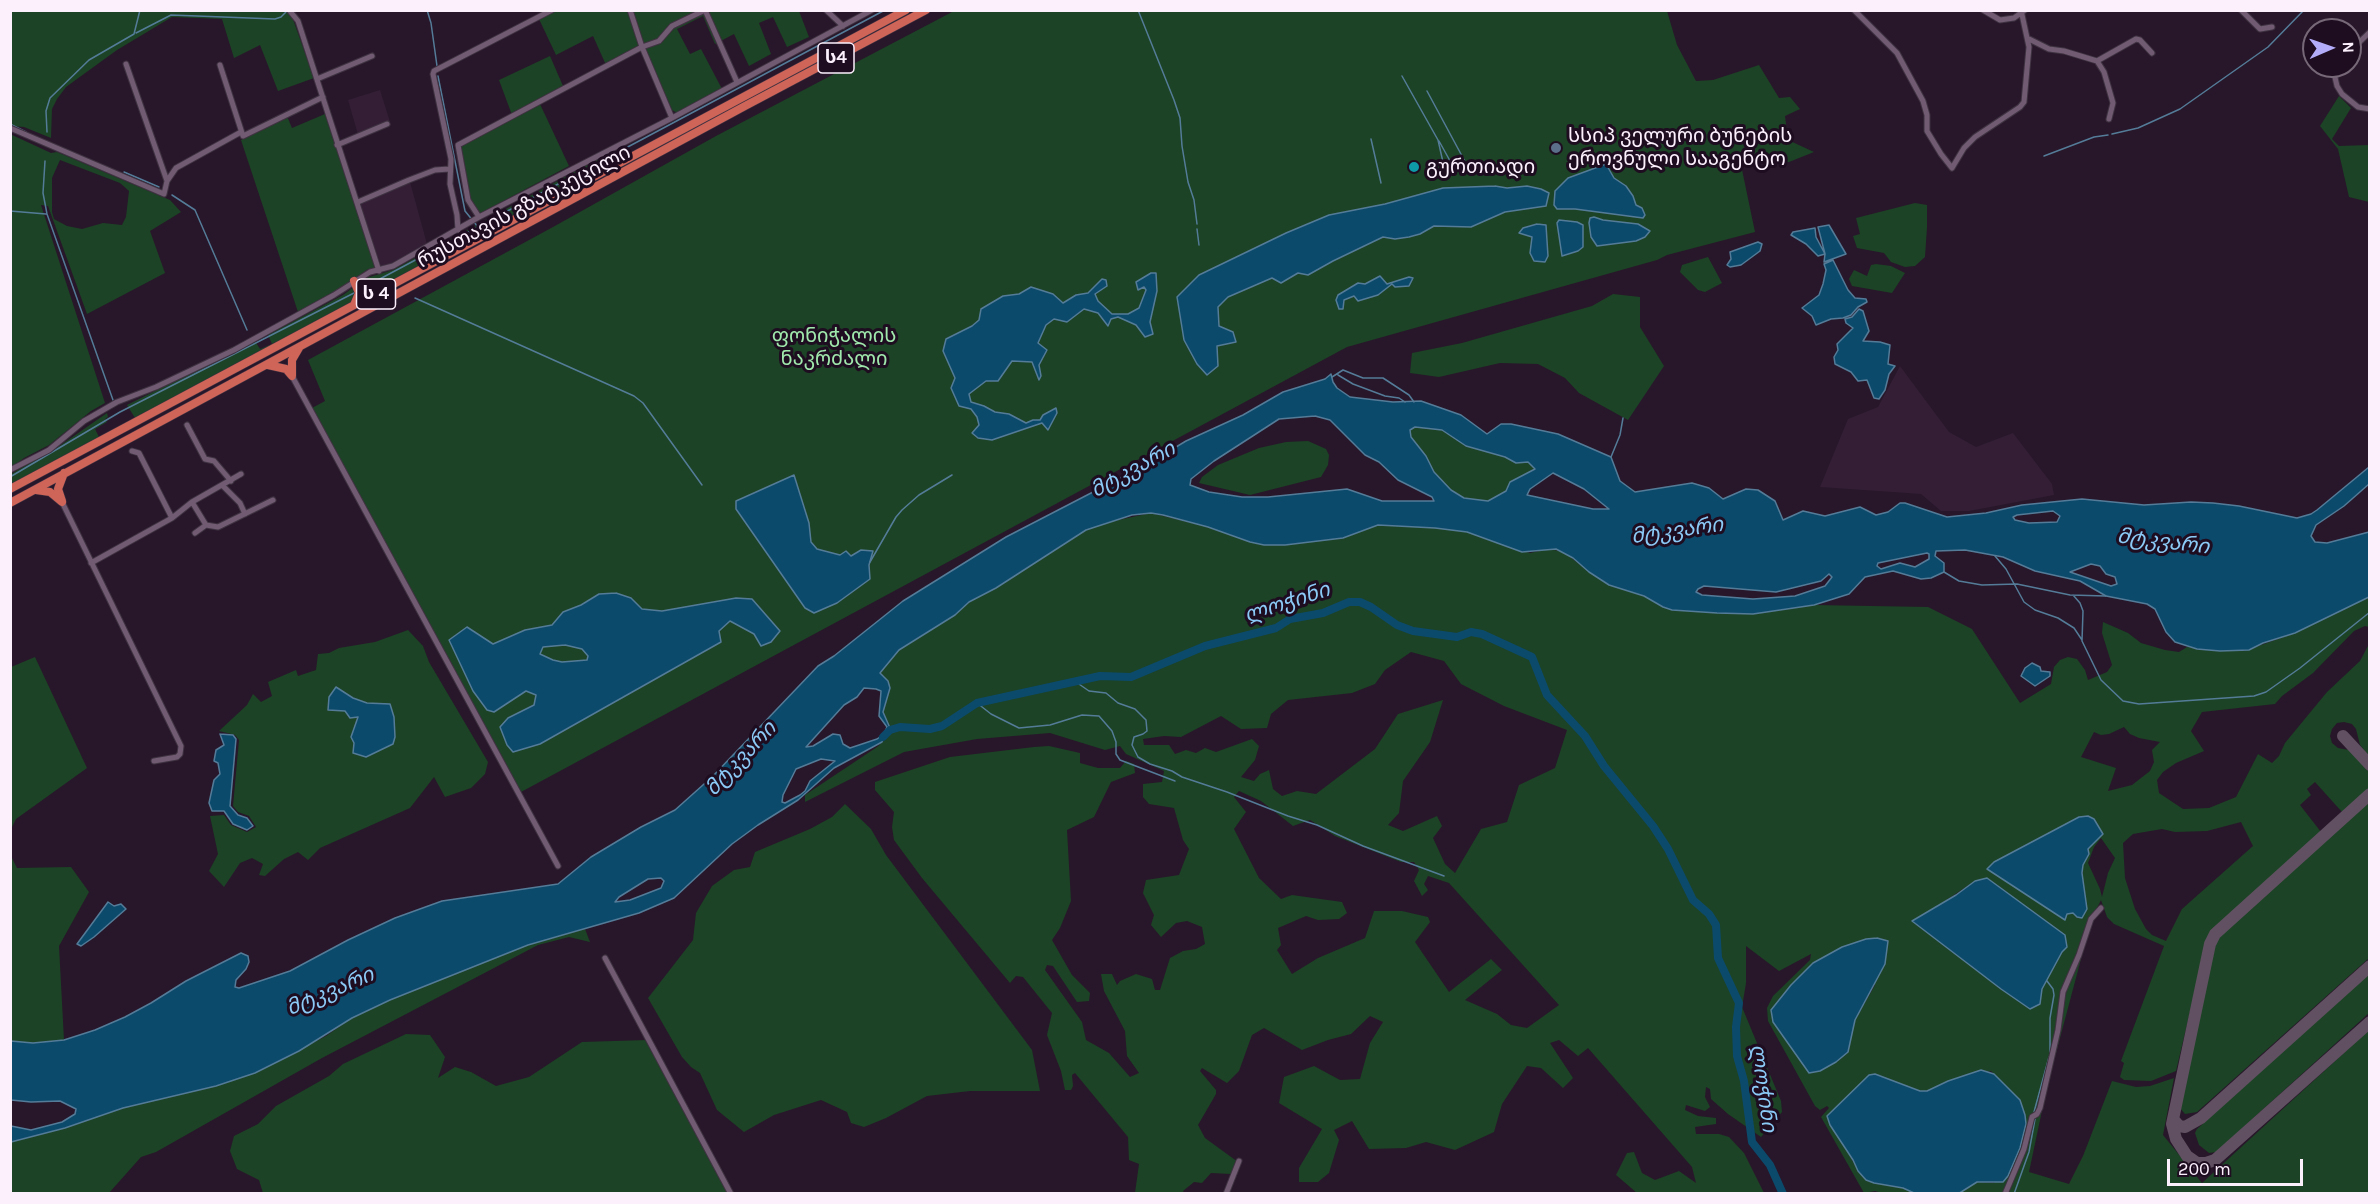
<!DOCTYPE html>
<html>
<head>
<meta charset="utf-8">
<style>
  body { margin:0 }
  #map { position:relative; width:2380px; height:1204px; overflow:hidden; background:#28172a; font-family:Karla,sans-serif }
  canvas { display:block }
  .frame { position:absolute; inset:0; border:12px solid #fcf0fd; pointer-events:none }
  .north { position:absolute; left:2302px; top:18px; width:60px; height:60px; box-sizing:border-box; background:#1e0d20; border:2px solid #776878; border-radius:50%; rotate:88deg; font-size:16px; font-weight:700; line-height:24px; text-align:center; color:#fcf0fd }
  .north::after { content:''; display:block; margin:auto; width:21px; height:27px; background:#b3adf9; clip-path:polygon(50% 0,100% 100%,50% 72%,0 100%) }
  .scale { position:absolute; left:2167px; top:1159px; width:136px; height:27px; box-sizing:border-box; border:3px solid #fcf0fd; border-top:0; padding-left:8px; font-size:18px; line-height:21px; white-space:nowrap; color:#fcf0fd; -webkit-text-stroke:4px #1e0d20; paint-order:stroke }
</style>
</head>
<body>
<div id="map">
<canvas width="2380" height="1204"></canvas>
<div class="frame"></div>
<div class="north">N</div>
<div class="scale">200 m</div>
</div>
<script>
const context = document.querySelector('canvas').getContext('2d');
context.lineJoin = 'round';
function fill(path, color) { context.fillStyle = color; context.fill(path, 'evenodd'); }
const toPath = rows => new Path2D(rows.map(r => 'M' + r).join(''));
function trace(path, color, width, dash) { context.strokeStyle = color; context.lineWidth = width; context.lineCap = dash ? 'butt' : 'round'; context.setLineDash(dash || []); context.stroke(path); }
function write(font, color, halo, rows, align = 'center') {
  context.font = font + ' Karla,"Noto Sans Georgian",sans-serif'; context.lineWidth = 6; context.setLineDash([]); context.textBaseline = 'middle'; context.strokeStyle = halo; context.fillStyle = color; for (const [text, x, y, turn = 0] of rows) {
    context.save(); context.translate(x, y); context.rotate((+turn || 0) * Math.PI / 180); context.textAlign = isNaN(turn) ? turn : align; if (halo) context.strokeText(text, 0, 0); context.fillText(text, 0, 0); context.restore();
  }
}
const built = toPath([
  [380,90,391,125,359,138,348,100],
  [410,182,427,244,395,262,381,266,360,204],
  [1900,366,1949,432,1976,447,2013,433,2052,484,2054,495,1969,511,1941,511,1921,494,1820,487,1848,419,1878,407]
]);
const green = toPath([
  [11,11,290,11,314,78,278,91,260,45,234,58,222,19,172,17,117,50,66,87,57,99,52,109,51,138,24,127,11,126],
  [556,11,627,11,640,46,606,65,593,36,556,55,539,19],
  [631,11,799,11,809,37,787,47,773,17,759,23,771,54,749,66,734,34,715,44,703,16,677,29,690,54,701,49,722,89,677,113,672,110,642,44],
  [954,11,1667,11,1677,45,1696,81,1713,80,1759,65,1779,98,1790,97,1800,109,1785,116,1788,140,1814,152,1789,162,1762,162,1747,158,1740,160,1755,232,1667,255,1657,260,1347,347,521,792,312,408,325,401,308,360,553,227,716,136],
  [550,56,563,86,512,115,499,80],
  [2339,96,2351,108,2332,139,2339,146,2369,145,2369,202,2349,197,2338,149,2320,126],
  [540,104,569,166,479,214,471,202,460,150,462,144],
  [325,114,377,269,368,269,333,294,298,312,241,140,287,116,292,128],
  [10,134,51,153,57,152,170,200,181,212,150,231,165,273,87,314,48,206,41,205,105,403,91,411,49,445,24,458,11,468],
  [60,160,120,183,129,191,126,217,122,225,103,223,82,229,67,226,54,219,52,212,52,178],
  [602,157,607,167,135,418,127,405,255,341,260,349,272,344,268,335,343,295,366,278,393,270],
  [1915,203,1927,205,1927,227,1925,257,1915,266,1905,267,1891,262,1884,253,1857,248,1853,236,1860,234,1856,218],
  [1708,257,1722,283,1705,292,1698,290,1680,272,1682,265],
  [1876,264,1891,266,1905,273,1892,293,1852,286,1849,279,1854,270,1867,276,1871,265],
  [1613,294,1640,297,1640,327,1664,366,1628,420,1579,393,1565,378,1538,364,1500,363,1439,377,1410,373,1412,353,1462,343,1592,306],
  [107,413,108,417,105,419,107,422,95,429,100,439,11,487,11,474,58,447],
  [1415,427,1442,430,1466,446,1505,457,1516,463,1528,462,1535,469,1506,491,1488,501,1464,498,1451,490,1434,472,1426,456,1411,437,1410,430],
  [1308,441,1326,449,1329,455,1328,465,1321,477,1250,495,1199,483,1202,477,1218,465,1259,448,1286,442],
  [1151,513,1208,527,1250,542,1285,545,1343,538,1378,525,1435,528,1467,532,1530,553,1549,549,1564,552,1589,572,1609,585,1644,596,1672,610,1753,614,1814,605,1928,607,1972,629,2020,703,2051,684,2054,667,2060,660,2068,657,2077,659,2085,670,2088,680,2107,672,2112,665,2102,633,2103,622,2128,633,2141,643,2165,650,2179,652,2187,647,2244,651,2295,633,2369,597,2369,627,2365,626,2354,631,2313,673,2282,696,2275,704,2202,712,2191,731,2204,751,2176,763,2163,772,2157,780,2159,793,2183,809,2209,808,2236,797,2258,754,2272,763,2279,756,2285,743,2327,692,2360,661,2369,644,2369,756,2360,745,2356,729,2352,724,2344,722,2337,723,2332,729,2330,736,2332,743,2338,748,2349,750,2369,772,2369,788,2342,812,2315,782,2307,789,2311,795,2300,805,2321,832,2235,909,2207,940,2176,1071,2151,1081,2124,1080,2120,1077,2124,1063,2121,1061,2164,946,2114,924,2107,917,2101,900,2080,942,2076,956,2081,959,2047,1087,2029,1172,2069,1184,2083,1156,2112,1081,2136,1087,2150,1086,2174,1078,2163,1135,2202,1183,2369,1030,2369,1193,1958,1193,1977,1182,1994,1183,2020,1148,2026,1124,2025,1115,2020,1100,1991,1071,1927,1091,1920,1091,1869,1075,1830,1125,1842,1141,1858,1171,1874,1183,1903,1188,1914,1193,1882,1193,1875,1191,1864,1193,1821,1117,1829,1108,1827,1106,1820,1110,1815,1106,1768,1021,1767,1008,1773,996,1810,960,1811,954,1779,971,1746,946,1746,983,1742,1007,1781,1101,1782,1112,1761,1137,1728,1114,1711,1099,1710,1089,1706,1087,1705,1097,1710,1107,1705,1111,1686,1105,1685,1110,1698,1116,1716,1118,1716,1124,1695,1127,1696,1134,1719,1134,1729,1137,1744,1153,1764,1193,1637,1193,1616,1175,1627,1153,1634,1152,1642,1173,1655,1180,1679,1171,1696,1183,1692,1167,1588,1048,1578,1056,1559,1040,1550,1043,1573,1078,1563,1088,1541,1068,1527,1066,1502,1104,1494,1132,1455,1150,1426,1142,1406,1148,1369,1149,1352,1121,1334,1130,1339,1140,1329,1173,1318,1182,1299,1182,1299,1168,1322,1129,1279,1103,1284,1077,1314,1066,1340,1080,1360,1079,1370,1043,1383,1022,1370,1016,1351,1034,1328,1040,1302,1050,1264,1028,1252,1035,1239,1071,1227,1083,1202,1068,1200,1071,1216,1090,1216,1094,1198,1125,1205,1138,1238,1162,1231,1174,1211,1173,1202,1183,1194,1182,1183,1191,1184,1193,1135,1193,1139,1164,1129,1160,1128,1137,1075,1073,1072,1075,1073,1086,1071,1090,1065,1090,1061,1071,1047,1035,1052,1013,1023,977,1016,976,1010,983,922,878,894,840,892,827,894,812,875,790,875,782,950,757,1034,747,1049,746,1080,753,1080,763,1098,768,1120,768,1126,761,1134,764,1135,773,1111,782,1094,817,1067,830,1071,901,1060,928,1052,940,1072,975,1090,993,1089,1001,1077,1002,1053,966,1047,965,1045,970,1082,1022,1086,1040,1109,1053,1130,1077,1139,1073,1127,1056,1125,1031,1104,991,1101,974,1112,974,1117,985,1120,981,1136,974,1152,979,1155,990,1160,990,1170,958,1183,951,1196,949,1205,944,1202,927,1187,921,1176,923,1161,937,1151,925,1154,915,1143,893,1146,880,1179,875,1189,849,1183,840,1174,808,1149,804,1143,797,1143,784,1162,782,1164,771,1126,754,1120,746,1105,750,1050,733,977,739,904,752,805,802,805,795,877,747,888,737,890,728,883,712,890,688,880,673,899,650,955,615,969,602,996,588,1086,530,1104,523],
  [1411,652,1444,661,1461,684,1504,706,1567,730,1555,768,1519,785,1507,822,1481,829,1455,873,1445,864,1433,838,1442,826,1437,816,1403,831,1388,825,1399,813,1403,781,1430,742,1443,700,1398,714,1375,749,1316,794,1297,791,1282,796,1273,789,1269,770,1260,774,1254,781,1241,777,1255,760,1259,746,1252,739,1216,752,1205,748,1196,753,1186,750,1175,754,1169,745,1144,745,1143,739,1164,736,1181,737,1221,716,1241,729,1267,728,1271,714,1288,700,1352,693,1375,684,1385,670],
  [2124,727,2130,734,2139,738,2160,742,2152,750,2154,762,2150,771,2132,785,2108,791,2116,768,2081,757,2094,732,2101,735,2109,734],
  [1239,791,1261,801,1293,826,1310,820,1335,836,1401,862,1414,862,1419,870,1414,881,1422,896,1428,890,1424,884,1428,876,1449,883,1559,1005,1527,1028,1511,1025,1497,1014,1465,1000,1502,970,1491,959,1449,992,1415,942,1430,922,1428,917,1402,911,1374,911,1365,938,1318,958,1292,974,1277,950,1281,945,1278,928,1306,916,1318,920,1339,919,1347,913,1342,902,1292,895,1281,899,1259,878,1234,829,1246,812,1234,797],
  [2094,819,2093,842,2088,849,2089,854,2083,865,2083,885,2073,912,2067,914],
  [2241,822,2253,846,2182,909,2166,941,2152,935,2146,929,2135,909,2125,878,2123,843,2133,834,2162,829,2175,832,2207,831],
  [2101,838,2115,858,2108,873,2102,897,2100,889,2088,863,2094,847],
  [1987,878,2065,935,2062,952,2030,1009,2001,989,1913,922,1975,881],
  [1813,963,1875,985,1855,1020,1848,1052,1836,1062,1820,1071,1776,1003,1791,985],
  [408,630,423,646,429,662,488,762,485,774,471,788,445,797,434,777,410,808,320,848,308,860,298,852,284,859,265,876,259,875,263,864,252,858,240,863,224,887,209,871,218,854,210,816,224,815,231,825,247,832,256,827,249,816,238,812,233,806,239,740,235,735,219,731,247,705,253,694,261,702,272,696,268,682,296,670,298,676,316,670,318,654,329,653,339,648,375,642],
  [35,657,87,768,16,819,11,829,11,667],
  [2369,801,2369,958,2197,1112,2185,1114,2179,1107,2180,1096,2215,945,2219,938,2224,931],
  [845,804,871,829,886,855,1032,1050,1040,1091,970,1091,927,1096,886,1118,864,1127,851,1123,847,1112,821,1100,774,1115,744,1132,717,1110,700,1073,691,1067,682,1057,648,998,693,940,696,913,712,886,734,870,750,867,755,852,810,829,832,817],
  [10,854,17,868,71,867,89,892,59,946,64,1040,33,1043,11,1041],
  [585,929,590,942,569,937,538,945,322,1058,156,1152,141,1157,109,1193,11,1194,11,1142,65,1128,123,1108,216,1086,255,1073,326,1036,352,1018,390,1000,528,945],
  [2369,974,2369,1013,2216,1152,2209,1153,2199,1145,2195,1133,2197,1129],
  [406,1034,430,1035,445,1057,438,1078,455,1067,471,1072,496,1086,529,1077,582,1042,647,1040,728,1193,263,1193,259,1180,237,1169,230,1151,234,1136,258,1124,276,1106,329,1076,343,1064]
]);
const water = toPath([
  [1606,164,1614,178,1626,186,1633,196,1636,205,1642,208,1645,215,1643,218,1575,209,1557,209,1554,205,1555,191,1568,178,1606,164],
  [1495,186,1507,188,1527,186,1541,189,1549,193,1546,206,1505,212,1471,227,1434,226,1420,234,1409,237,1395,239,1383,237,1333,261,1308,275,1298,273,1281,283,1272,278,1228,297,1218,307,1219,326,1233,332,1236,342,1217,346,1218,366,1207,375,1197,364,1184,340,1177,297,1199,275,1286,233,1329,215,1385,204,1443,188,1495,186],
  [1594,217,1603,220,1638,224,1650,231,1645,237,1636,241,1597,246,1591,237,1589,223,1590,218,1594,217],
  [1559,220,1577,222,1583,225,1583,247,1578,251,1562,256,1557,223,1559,220],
  [1537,224,1546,225,1548,256,1545,262,1534,261,1530,253,1532,237,1519,233,1523,228,1537,224],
  [1829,225,1846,254,1824,262,1825,254,1818,256,1806,244,1791,235,1793,232,1815,228,1816,237,1825,254,1818,227,1829,225],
  [1758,242,1762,244,1760,251,1741,265,1730,267,1727,265,1731,259,1730,252,1758,242],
  [1833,260,1848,290,1855,298,1866,299,1867,302,1858,307,1851,315,1843,318,1831,319,1816,325,1812,316,1802,308,1819,295,1823,284,1826,270,1824,264,1833,260],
  [1151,273,1156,273,1157,291,1150,322,1153,334,1145,337,1136,325,1118,317,1111,319,1108,326,1098,313,1084,309,1067,322,1054,319,1046,325,1038,343,1047,350,1039,365,1041,376,1039,380,1032,362,1012,361,998,381,986,381,969,394,971,402,984,406,995,412,1009,414,1026,423,1033,420,1040,420,1043,415,1056,408,1057,413,1048,430,1042,423,992,440,978,438,972,433,979,425,977,417,971,409,959,406,951,388,955,378,943,351,946,339,972,326,979,320,981,309,1003,296,1019,294,1031,287,1053,294,1063,303,1076,295,1088,293,1102,279,1106,280,1107,286,1095,294,1098,301,1112,314,1128,314,1139,308,1146,290,1144,287,1138,290,1136,282,1151,273],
  [1380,276,1387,284,1409,277,1413,278,1409,286,1395,287,1392,284,1378,295,1358,301,1354,296,1344,300,1343,309,1339,309,1336,300,1338,295,1358,283,1365,284,1380,276],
  [1859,309,1863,311,1869,331,1863,341,1880,342,1890,345,1888,364,1895,366,1889,374,1885,390,1879,399,1874,398,1867,380,1858,381,1851,372,1835,364,1834,357,1838,350,1837,344,1853,328,1846,323,1845,319,1852,317,1859,309],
  [1331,374,1333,382,1337,388,1350,397,1393,402,1421,401,1461,415,1487,434,1501,424,1511,424,1558,434,1611,457,1620,481,1635,492,1692,483,1709,488,1723,499,1746,489,1758,490,1775,501,1783,520,1803,511,1825,516,1860,507,1876,515,1888,512,1900,503,1905,503,1947,517,1986,513,2022,505,2082,499,2144,505,2191,502,2213,503,2239,506,2297,518,2311,514,2317,510,2369,467,2369,484,2344,506,2316,525,2311,536,2315,542,2327,543,2369,532,2369,597,2295,633,2263,643,2249,650,2220,651,2197,649,2175,642,2166,632,2155,609,2147,604,2106,596,2080,581,2035,571,2003,557,1965,550,1936,551,1935,556,1944,563,1944,572,1931,578,1921,579,1893,571,1865,577,1849,594,1814,605,1753,614,1717,613,1672,610,1663,607,1644,596,1609,585,1589,572,1573,558,1556,549,1522,552,1467,532,1435,528,1378,525,1343,538,1285,545,1264,545,1250,542,1208,527,1163,515,1151,513,1132,515,1086,530,996,588,969,602,955,615,899,650,880,673,888,681,890,688,883,712,890,728,882,742,834,768,798,800,758,825,732,844,674,898,639,913,528,945,390,1000,352,1018,299,1051,255,1073,216,1086,123,1108,65,1128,11,1142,11,1126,31,1130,62,1122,75,1114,76,1109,60,1101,31,1102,11,1100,11,1041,33,1043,64,1040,95,1030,125,1017,151,1003,186,981,241,953,248,956,249,962,246,969,236,980,235,987,239,988,290,971,348,940,395,918,442,901,558,884,591,857,641,827,675,810,713,776,818,666,834,656,903,601,1006,537,1151,462,1186,441,1243,415,1283,392,1325,379,1331,374],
  [1315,416,1330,420,1365,455,1379,462,1398,480,1432,497,1434,501,1382,501,1347,489,1268,497,1242,497,1209,492,1190,485,1191,479,1214,461,1279,419,1315,416],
  [1415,427,1442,430,1466,446,1505,457,1516,463,1528,462,1535,469,1510,482,1506,491,1488,501,1464,498,1451,490,1434,472,1426,456,1411,437,1410,430,1415,427],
  [1553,473,1584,489,1609,509,1593,509,1527,495,1530,489,1553,473],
  [2053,511,2060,516,2057,522,2029,523,2015,520,2013,517,2017,515,2053,511],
  [1927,553,1929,554,1929,559,1915,567,1900,563,1881,569,1877,566,1878,563,1927,553],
  [2091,564,2100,566,2106,574,2115,577,2117,584,2111,586,2070,572,2091,564],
  [1829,574,1832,577,1825,586,1795,596,1753,599,1702,595,1696,592,1698,589,1704,586,1776,592,1821,581,1829,574],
  [864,688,876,689,881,691,879,716,887,727,884,734,877,739,850,748,843,744,840,735,833,734,813,746,806,747,844,705,857,697,864,688],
  [821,759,835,761,810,781,805,791,800,795,785,803,782,802,783,795,796,769,821,759],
  [661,878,664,881,661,888,630,900,615,902,619,897,648,879,661,878],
  [794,475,809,523,811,542,817,549,840,555,846,551,851,556,861,550,873,551,869,565,870,579,837,603,814,613,805,608,736,509,736,501,794,475],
  [616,593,631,598,642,609,662,611,736,598,752,599,780,631,771,642,761,646,754,634,730,621,719,631,721,642,540,744,513,752,507,745,500,727,508,718,534,705,536,695,526,691,494,712,487,710,473,691,449,640,467,627,493,644,525,630,552,625,563,612,581,605,599,594,616,593],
  [565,645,582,649,588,656,587,660,562,662,553,660,540,654,543,647,565,645],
  [2032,663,2040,667,2041,671,2050,672,2050,676,2035,686,2021,676,2025,668,2032,663],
  [336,687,353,698,367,703,390,704,394,717,395,737,393,744,366,757,353,753,354,743,351,737,358,717,350,718,345,711,328,710,329,697,336,687],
  [220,734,233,735,236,739,230,806,238,815,247,818,253,826,247,830,233,824,224,811,212,811,209,803,214,780,220,774,218,763,214,761,216,750,224,745,220,734],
  [2088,816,2094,819,2103,834,2088,849,2089,854,2083,865,2082,873,2087,909,2082,918,2077,917,2073,913,2067,914,2065,920,1987,869,1994,862,2079,817,2088,816],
  [1987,878,2065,935,2067,947,2062,952,2042,989,2040,1004,2030,1009,2001,989,1912,921,1956,895,1975,881,1987,878],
  [108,902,114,906,121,904,126,909,94,937,81,946,77,944,108,902],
  [1877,938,1888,941,1885,964,1855,1020,1848,1052,1836,1062,1820,1071,1809,1073,1773,1022,1771,1010,1791,985,1813,963,1842,947,1866,939,1877,938],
  [1981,1070,1994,1074,2020,1100,2025,1115,2026,1124,2020,1148,2008,1176,2003,1182,1977,1182,1958,1194,1914,1193,1903,1188,1874,1183,1866,1180,1858,1171,1853,1160,1830,1125,1827,1116,1869,1075,1875,1074,1920,1091,1927,1091,1948,1081,1981,1070]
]);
const stream = toPath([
  [427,10,431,23,437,66],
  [1138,10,1174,100,1180,118,1182,146,1188,182,1194,200,1197,224],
  [136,33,171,15,275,19,281,17,287,11],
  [438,76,465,211,478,227],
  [1402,76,1438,140,1445,171],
  [1427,91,1469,169],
  [10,124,26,132],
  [47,132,46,111,50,98,89,60,134,34,140,10],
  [2112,134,2138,128,2180,109,2268,47,2304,10],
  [1371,139,1381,183],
  [1439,141,1449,159,1452,170],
  [2044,156,2094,137,2108,135],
  [45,161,43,193,47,214,113,400],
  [124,172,159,187],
  [172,195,195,210,247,330],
  [10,211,46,214],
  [1197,229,1199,245],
  [361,289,885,10],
  [415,298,634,396,643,403,702,485],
  [1338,375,1353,384,1385,396,1399,398,1405,402],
  [1332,377,1343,370,1363,378,1383,378,1409,395,1414,402],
  [1611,457,1620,435,1623,418],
  [10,477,120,412,354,293],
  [1995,556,2006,569,2024,602,2035,610,2058,618,2074,628,2082,640],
  [870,562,896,517,902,510,919,495,952,475],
  [1944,572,1959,581,1982,585,2017,584,2070,595,2106,596],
  [2073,595,2080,603,2083,611,2082,641,2101,680,2123,701,2139,704,2254,696,2266,692,2300,668,2370,612],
  [1076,682,1089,691,1106,693,1118,703,1135,709,1146,720,1147,731,1143,734,1134,737,1132,745,1138,757,1150,764,1172,771,1182,777,1227,792,1288,816,1317,825,1363,846,1444,876],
  [977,703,991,714,1019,728,1050,725,1082,715,1099,716,1112,731,1116,742,1116,754,1120,760,1175,781],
  [2047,981,2053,989,2054,995,2050,1018,2050,1052],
  [2034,1112,2049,1057],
  [2014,1194,2029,1152,2035,1119]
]);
const river = toPath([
  [883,737,890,730,900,727,930,729,942,726,977,703,1100,676,1131,677,1205,646,1276,628,1290,619,1323,613,1349,602,1360,602,1371,607,1397,625,1413,631,1457,637,1471,632,1482,634,1532,657,1547,695,1585,736,1604,766,1653,826,1668,849,1693,900,1709,914,1716,925,1718,958,1739,1003,1736,1027,1737,1056,1744,1081,1752,1142,1770,1165,1783,1194]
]);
const taxiway = toPath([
  [2343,736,2370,765],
  [2370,794,2215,934,2210,944,2172,1124,2176,1139,2187,1156,2197,1163,2206,1163,2215,1160,2370,1022],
  [2173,1119,2179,1126,2185,1127,2201,1118,2370,966]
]);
const minor = toPath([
  [289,10,298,21,379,271],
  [630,10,642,47,672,118],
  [826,10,843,26],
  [1854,10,1897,53,1923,101,1927,115,1927,131,1941,154,1952,168,1964,148,1975,137,2020,107,2024,102,2029,47,2021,10],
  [1983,10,2000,20,2014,18,2025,10],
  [2241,10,2260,29,2272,27],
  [2029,39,2049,49,2064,51,2097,61,2104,72,2113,103,2109,119],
  [2350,51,2370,32],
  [2097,61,2136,39,2140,40,2152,53],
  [126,64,167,181],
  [220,65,243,136,323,97],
  [2337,66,2334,73,2337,86,2342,94,2358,107,2370,109],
  [317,79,372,56],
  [10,128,164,194,167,181,176,168,241,132],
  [337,145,387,124],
  [358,202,409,180,435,170,449,169],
  [479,217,468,200,458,145,642,47,659,41,672,26,705,10,737,82],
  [458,230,457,215,450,184,451,159,433,74,434,71,552,10],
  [292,376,558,866],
  [187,425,205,459,214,461,231,481],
  [132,451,139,453,172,518],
  [10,470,49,450,84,421,117,402,156,387,234,350,334,295,370,272,393,266,479,217,672,118,872,10],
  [222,485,240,503,245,514],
  [62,502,181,746,180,754,177,757,154,761],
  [192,502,241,474],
  [206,525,218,527,273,500],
  [91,563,172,518,192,502,206,525,195,533],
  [605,958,731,1194],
  [1226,1194,1239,1161],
  [2005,1194,2024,1149,2032,1117,2037,1114,2040,1108,2058,1030,2063,992,2079,955,2091,919,2101,908]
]);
const highway = toPath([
  [354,305,359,293,354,281],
  [268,365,286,369,292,376,292,360,299,348],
  [10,489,906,10],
  [36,490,50,492,62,502],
  [62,501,58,489,64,473],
  [10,503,745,106,926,10]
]);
const markers = [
  [1556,148,6,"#5c6f8a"],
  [1414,167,6,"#0f9aa8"]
];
const shields = [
  [836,58,36],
  [376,294,39]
];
const shieldNames = [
  ["ს4",836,58],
  ["ს 4",376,294]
];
const poiNames = [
  ["სსიპ ველური ბუნების",1568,136],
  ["ეროვნული სააგენტო",1568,159],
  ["გურთიადი",1426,167]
];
const streetNames = [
  ["რუსთავის გზატკეცილი",524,207,-28]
];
const parkNames = [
  ["ფონიჭალის",834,336],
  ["ნაკრძალი",834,359]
];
const waterNames = [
  ["მტკვარი",1133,470,-29],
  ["მტკვარი",1677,531,-8],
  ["მტკვარი",2163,542,7],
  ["ლოჭინი",1287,603,-18],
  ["მტკვარი",741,759,-47],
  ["მტკვარი",330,992,-23],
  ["ლოჭინი",1763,1088,82]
];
fill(built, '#331e36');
fill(green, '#1c4325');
fill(water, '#0c4a6c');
trace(water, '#547c98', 1.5);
trace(stream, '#547c98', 1.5);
trace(river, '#0c4a6c', 8);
trace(taxiway, '#605061', 12);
trace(minor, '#3f3241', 7);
trace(highway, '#3f3241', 9);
trace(minor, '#705b72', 5);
trace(highway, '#cf6458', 8);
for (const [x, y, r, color] of markers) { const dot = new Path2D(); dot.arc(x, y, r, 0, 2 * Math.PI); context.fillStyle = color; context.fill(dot); trace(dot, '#1e0d20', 2); }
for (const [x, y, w] of shields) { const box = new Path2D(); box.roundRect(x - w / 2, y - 15, w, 30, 4.5); context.fillStyle = '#1e0d20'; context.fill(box); trace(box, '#fcf0fd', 1.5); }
write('bold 18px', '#fcf0fd', null, shieldNames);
write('20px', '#fcf0fd', '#1e0d20', poiNames, 'left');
write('20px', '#fcf0fd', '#1e0d20', streetNames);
write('20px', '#a0e9ac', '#1e0d20', parkNames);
write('italic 21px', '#8bcaf6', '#1e0d20', waterNames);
</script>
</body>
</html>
